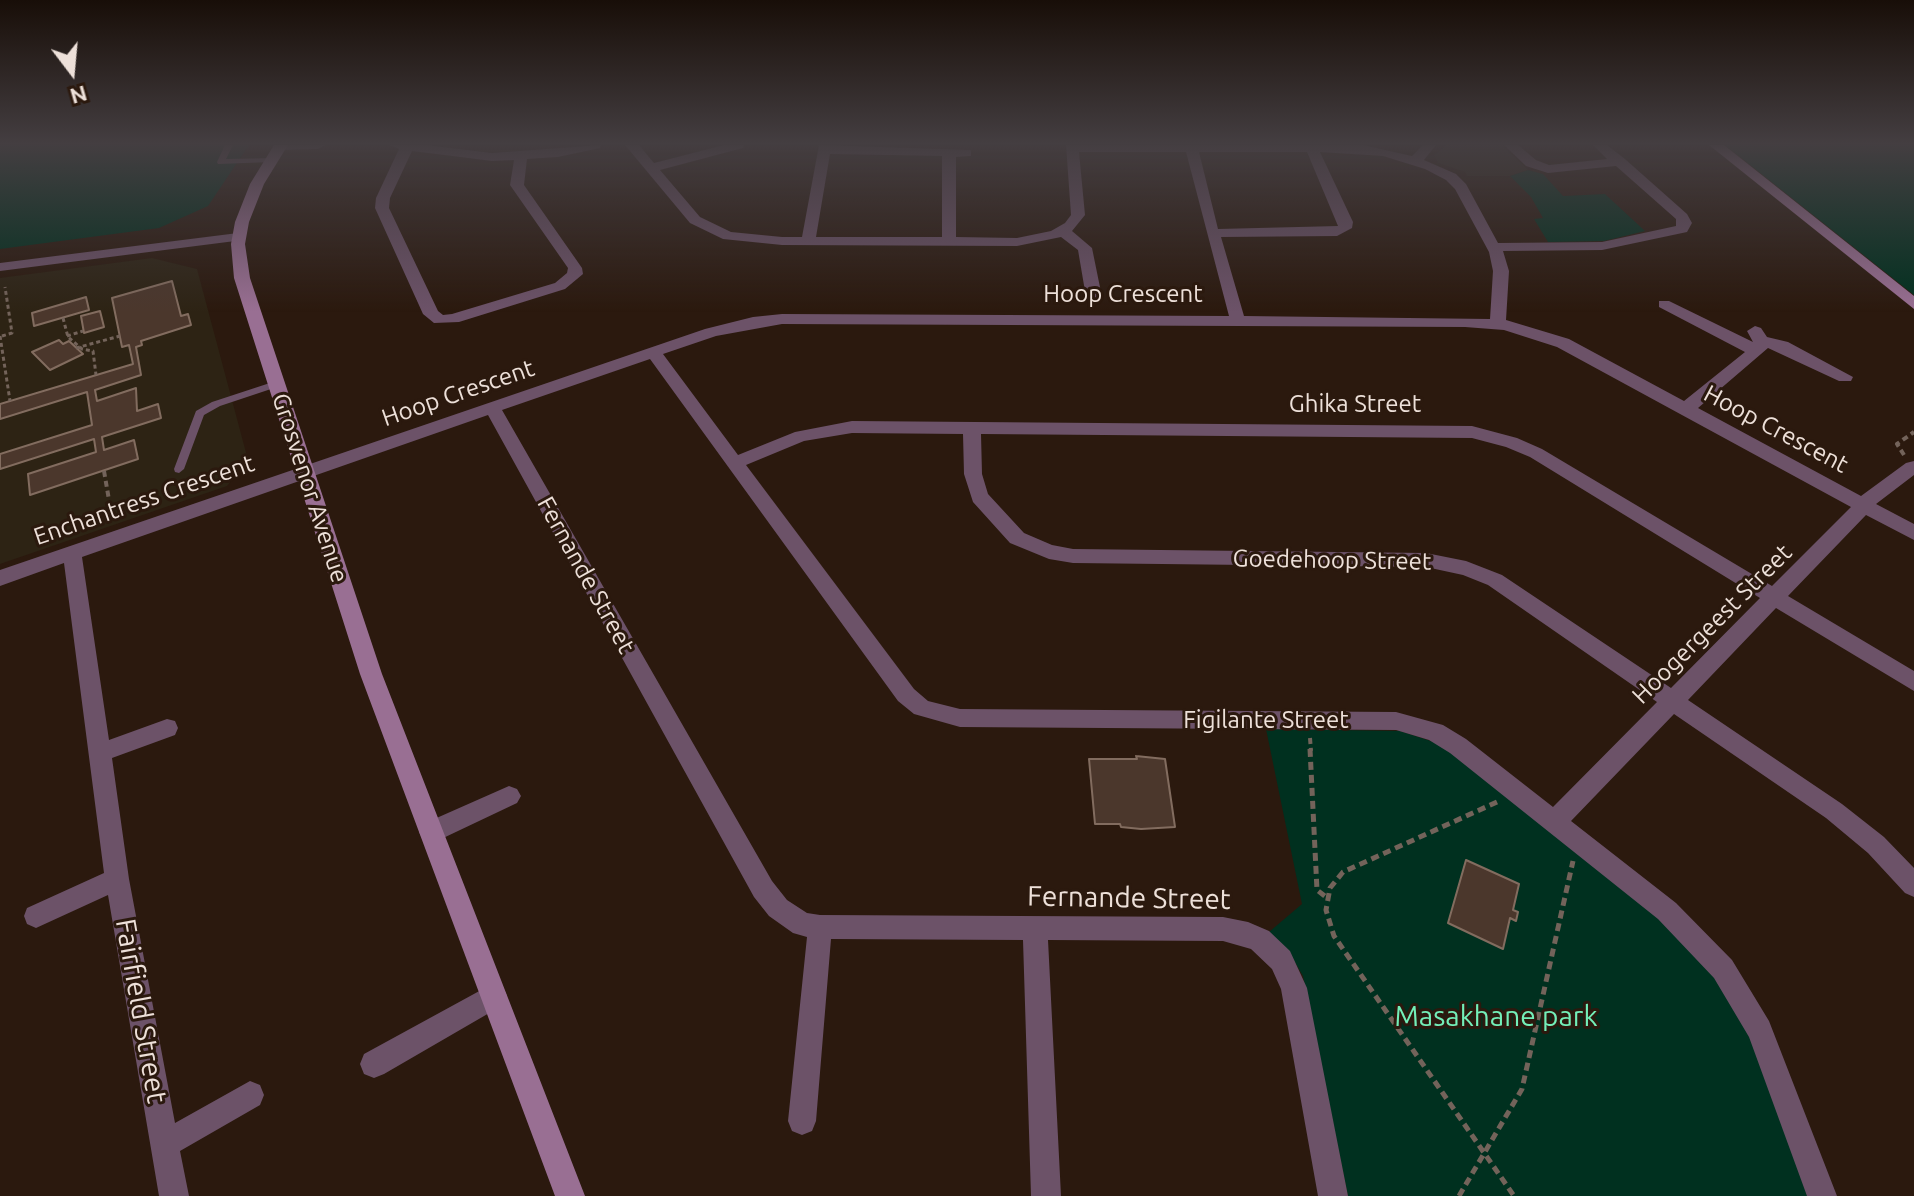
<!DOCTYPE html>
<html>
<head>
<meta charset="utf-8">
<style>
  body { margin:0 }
  #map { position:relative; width:1914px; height:1196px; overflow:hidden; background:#2b190e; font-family:Ubuntu,sans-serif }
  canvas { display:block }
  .north { position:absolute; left:32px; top:32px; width:80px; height:80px; -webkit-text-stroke:6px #2b190e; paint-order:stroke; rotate:164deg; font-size:22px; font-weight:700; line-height:32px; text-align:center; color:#ede0d9 }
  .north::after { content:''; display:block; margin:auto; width:28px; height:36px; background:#ede0d9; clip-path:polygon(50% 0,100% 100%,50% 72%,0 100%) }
</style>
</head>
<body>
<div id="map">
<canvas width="1914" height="1196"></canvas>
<div class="north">N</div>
</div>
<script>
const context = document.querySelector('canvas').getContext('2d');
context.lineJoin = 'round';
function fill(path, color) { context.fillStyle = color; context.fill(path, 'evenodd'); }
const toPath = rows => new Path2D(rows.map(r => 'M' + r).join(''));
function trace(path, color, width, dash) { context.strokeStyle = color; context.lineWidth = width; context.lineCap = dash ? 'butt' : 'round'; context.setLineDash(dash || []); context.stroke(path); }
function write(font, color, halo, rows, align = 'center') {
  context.font = font + ' Ubuntu,sans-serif'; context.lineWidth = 6; context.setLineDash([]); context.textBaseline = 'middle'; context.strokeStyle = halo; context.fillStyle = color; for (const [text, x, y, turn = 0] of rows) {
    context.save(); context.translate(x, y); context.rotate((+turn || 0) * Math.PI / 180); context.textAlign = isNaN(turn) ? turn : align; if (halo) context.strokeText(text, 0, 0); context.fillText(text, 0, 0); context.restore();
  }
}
const education = toPath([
  [1447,145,1502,145,1528,170,1510,176,1467,176,1465,172,1438,163,1434,155],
  [152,258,197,269,248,460,227,486,0,564,0,278]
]);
const green = toPath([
  [0,145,249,145,208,206,159,228,0,249],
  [1725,145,1914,145,1914,295],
  [1528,170,1543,174,1563,196,1605,194,1645,231,1604,241,1548,242,1534,219,1543,218,1531,197,1510,176],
  [1266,729,1400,731,1440,744,1653,912,1711,971,1751,1039,1808,1196,1348,1196,1303,976,1287,949,1269,932,1302,904]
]);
const building = toPath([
  [172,281,181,316,188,314,191,325,141,341,142,345,136,347,141,375,95,390,97,401,136,388,137,411,158,404,161,418,102,437,104,450,134,440,138,459,30,495,28,474,96,452,94,439,0,469,0,454,92,425,87,392,0,419,0,404,133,364,129,345,122,347,112,298,172,281],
  [86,297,89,310,34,326,32,313,86,297],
  [100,311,104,327,84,333,81,316,100,311],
  [59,340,63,344,69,341,83,354,50,370,32,352,59,340],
  [1136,756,1165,759,1175,827,1141,829,1121,827,1120,824,1095,824,1089,759,1137,759,1136,756],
  [1466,860,1519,884,1513,910,1518,912,1516,921,1510,918,1503,949,1448,923,1466,860]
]);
const pathFar2 = toPath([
  [63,318,68,337,82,349,93,351,96,375],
  [0,336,10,401],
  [2,336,12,333,5,287],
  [67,336,83,331],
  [76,348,120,336]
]);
const pathFar1 = toPath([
  [1904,455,1897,444,1914,432],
  [104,471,109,500],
  [1310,738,1311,751]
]);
const path = toPath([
  [1310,749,1317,890,1326,897],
  [1497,802,1343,872,1330,888,1326,910,1334,936,1514,1196],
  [1459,1196,1522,1089,1573,861]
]);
const lane = toPath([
  [225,145,233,145,226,159,272,158,276,160,272,162,218,164,217,162,225,145],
  [276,381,280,382,280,386,220,406,204,415,184,469,179,473,175,472,174,469,196,411,212,402,276,381]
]);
const street = toPath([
  [274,145,325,145,318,149,280,150,274,145],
  [390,145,426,145,492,153,601,145,600,148,558,157,527,159,524,185,582,268,583,274,565,289,459,322,434,323,423,314,375,208,376,198,399,149,390,145],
  [412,151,492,161,514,160,510,185,568,268,567,273,555,283,452,314,443,315,438,311,389,208,390,198,412,151],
  [625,145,639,145,654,163,724,145,744,145,743,148,660,170,700,217,731,232,782,237,802,237,819,145,971,150,971,156,956,157,956,237,1017,238,1051,231,1065,223,1071,215,1066,145,1363,145,1412,156,1423,145,1436,145,1424,160,1456,174,1466,184,1498,243,1602,242,1676,226,1676,219,1616,166,1548,173,1526,166,1504,145,1518,145,1536,160,1549,165,1607,159,1593,145,1607,145,1625,159,1687,214,1692,223,1687,232,1602,250,1503,251,1509,271,1506,320,1569,339,1684,401,1745,352,1659,307,1659,301,1669,301,1753,342,1747,331,1755,326,1761,328,1767,337,1788,342,1853,377,1851,381,1839,381,1768,348,1698,408,1861,496,1906,463,1914,461,1914,475,1876,504,1914,524,1914,540,1866,515,1788,596,1914,671,1914,691,1776,608,1688,700,1842,804,1884,837,1914,868,1914,897,1905,893,1868,853,1826,818,1674,714,1571,821,1676,903,1732,960,1769,1021,1837,1196,1807,1196,1749,1037,1714,978,1658,919,1450,753,1429,740,1396,730,960,727,914,714,898,701,650,359,502,410,772,881,787,900,807,913,820,915,1223,917,1248,922,1269,931,1290,951,1307,988,1348,1196,1318,1196,1281,989,1272,969,1251,949,1223,941,1048,940,1061,1196,1031,1196,1023,940,831,939,816,1121,812,1131,802,1135,792,1131,788,1121,807,937,793,933,769,916,754,897,488,415,82,557,109,740,167,719,175,721,178,728,175,735,112,758,129,879,175,1123,250,1081,260,1085,264,1095,260,1105,180,1151,189,1196,159,1196,108,895,36,928,27,924,24,916,27,908,104,873,64,563,0,586,0,570,705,329,753,317,782,314,1229,316,1186,152,1079,152,1085,215,1072,231,1092,248,1102,297,1094,302,1086,297,1078,250,1061,237,1017,246,782,245,723,239,690,223,625,145],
  [1199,152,1307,152,1338,226,1218,229,1199,152],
  [1320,152,1383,156,1425,169,1446,180,1455,189,1489,252,1493,271,1490,319,1244,316,1221,237,1337,236,1352,228,1353,222,1320,152],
  [830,154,942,156,942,237,816,237,830,154],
  [782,324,1465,327,1504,330,1557,347,1851,507,1772,586,1542,449,1517,438,1472,426,852,421,795,432,738,455,663,354,716,336,782,324],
  [852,433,963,434,964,474,973,502,1010,543,1049,559,1073,563,1426,567,1463,575,1488,585,1657,702,1553,807,1466,739,1443,725,1396,712,960,709,928,701,914,689,746,465,804,441,852,433],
  [981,434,1472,438,1506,447,1530,457,1760,598,1671,688,1502,575,1466,561,1426,553,1073,549,1052,545,1024,533,988,494,982,474,981,434],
  [238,233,245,237,243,240,0,271,0,263,238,233],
  [509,786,517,789,521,796,517,803,439,840,431,843,423,840,419,832,423,824,509,786],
  [494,983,503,987,507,996,503,1005,384,1074,374,1078,364,1074,360,1064,364,1054,494,983]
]);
const secondary = toPath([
  [274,145,288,145,264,184,249,222,245,244,250,278,382,674,585,1196,555,1196,360,674,234,278,231,244,235,222,250,184,274,145],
  [1709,145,1724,145,1914,296,1914,309,1709,145]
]);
const streetNames = [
  ["Hoop Crescent",1123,294],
  ["Hoop Crescent",458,393,-19],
  ["Ghika Street",1355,404],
  ["Hoop Crescent",1776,429,28],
  ["Grosvenor Avenue",310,488,72],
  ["Enchantress Crescent",144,500,-19],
  ["Goedehoop Street",1332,560,1],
  ["Fernande Street",586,575,61],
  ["Hoogergeest Street",1712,624,-45],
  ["Figilante Street",1266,720]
];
const nearStreetnames = [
  ["Fernande Street",1129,898,1],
  ["Fairfield Street",141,1011,80]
];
const nearParknames = [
  ["Masakhane park",1496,1017]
];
fill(education, '#2d2314');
fill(green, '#00301f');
fill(building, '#4b372c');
trace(building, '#826c5f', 2);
trace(pathFar2, '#73635a', 3, [4, 3]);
trace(pathFar1, '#73635a', 4, [6, 4]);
trace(path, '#73635a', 5, [8, 5]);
fill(lane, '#6c5268');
fill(street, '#6c5268');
fill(secondary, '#996f93');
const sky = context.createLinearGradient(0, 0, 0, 312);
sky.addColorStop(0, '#180e08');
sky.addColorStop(0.46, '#443e41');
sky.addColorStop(1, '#443e4100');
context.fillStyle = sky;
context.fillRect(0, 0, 1914, 312);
write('24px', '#ede0d9', '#2b190e', streetNames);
write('28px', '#ede0d9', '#2b190e', nearStreetnames);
write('28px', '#73efb9', '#2b190e', nearParknames);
</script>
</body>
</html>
